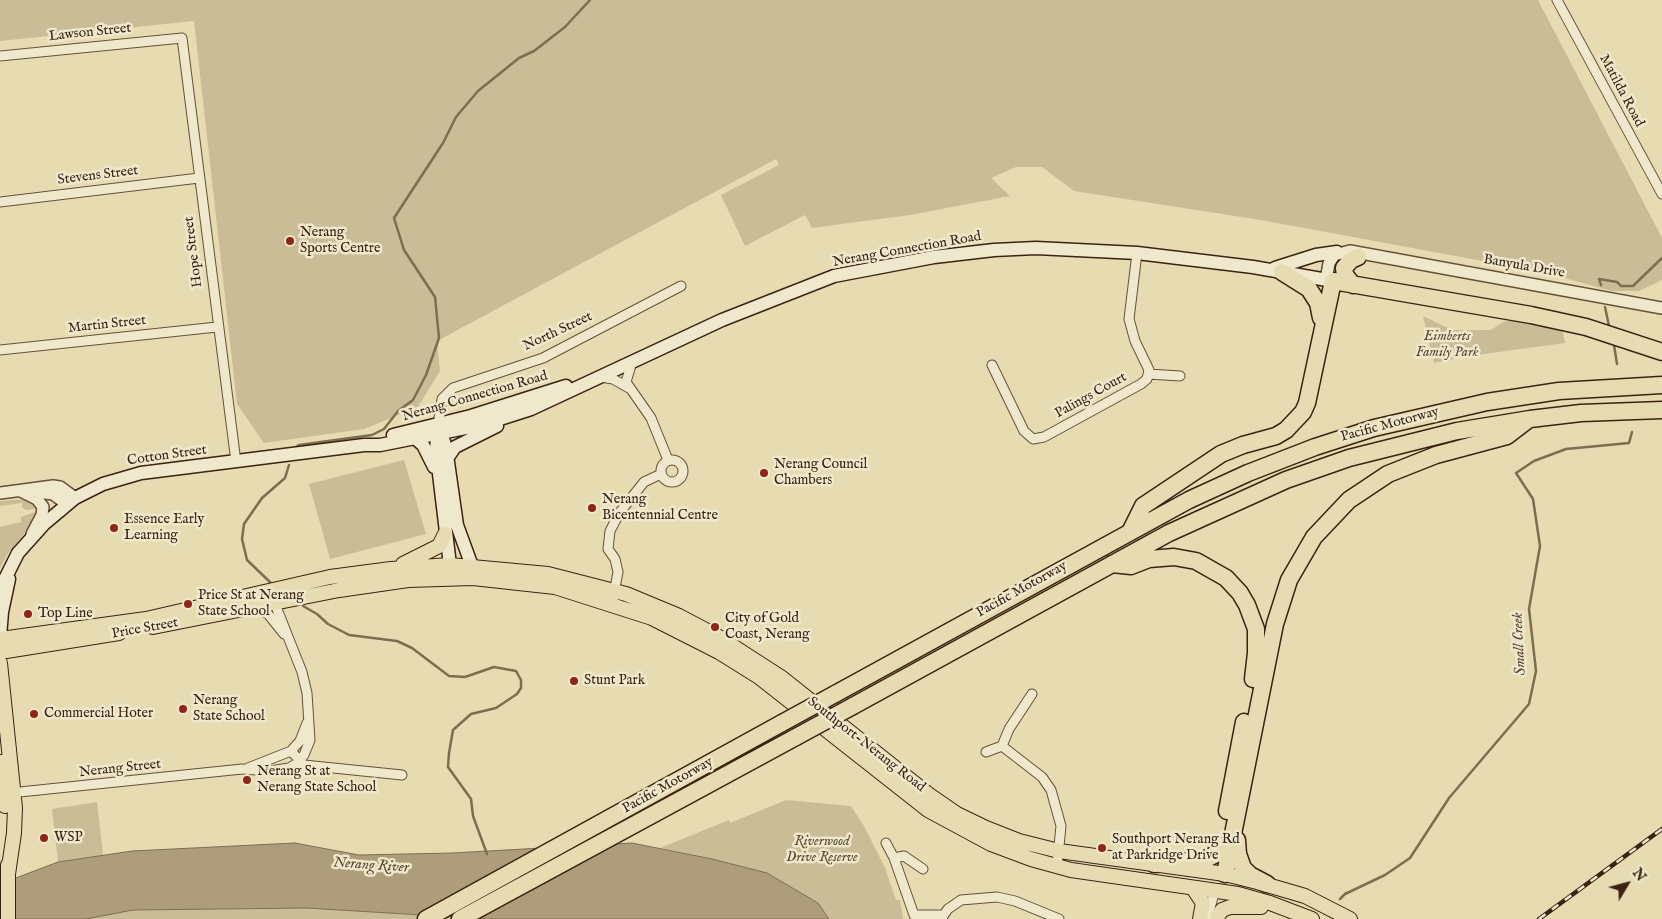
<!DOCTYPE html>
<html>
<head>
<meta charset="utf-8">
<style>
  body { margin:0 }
  #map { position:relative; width:1662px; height:919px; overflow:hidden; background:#e7dcb1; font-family:"IM FELL English",serif }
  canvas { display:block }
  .north { position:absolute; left:1602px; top:859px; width:50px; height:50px; -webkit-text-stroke:4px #efe8cc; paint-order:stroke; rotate:53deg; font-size:14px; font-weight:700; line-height:20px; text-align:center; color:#3c2212 }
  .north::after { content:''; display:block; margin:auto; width:18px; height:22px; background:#3c2212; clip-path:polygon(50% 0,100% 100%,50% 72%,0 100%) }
</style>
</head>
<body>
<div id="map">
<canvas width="1662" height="919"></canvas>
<div class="north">N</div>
</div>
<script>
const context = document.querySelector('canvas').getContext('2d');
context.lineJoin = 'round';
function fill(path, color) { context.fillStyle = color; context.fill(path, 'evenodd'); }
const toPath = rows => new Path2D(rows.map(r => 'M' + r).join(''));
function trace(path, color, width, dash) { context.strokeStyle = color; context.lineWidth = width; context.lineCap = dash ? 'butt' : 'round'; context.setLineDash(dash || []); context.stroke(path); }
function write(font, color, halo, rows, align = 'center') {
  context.font = font + ' "IM FELL English",serif'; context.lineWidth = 5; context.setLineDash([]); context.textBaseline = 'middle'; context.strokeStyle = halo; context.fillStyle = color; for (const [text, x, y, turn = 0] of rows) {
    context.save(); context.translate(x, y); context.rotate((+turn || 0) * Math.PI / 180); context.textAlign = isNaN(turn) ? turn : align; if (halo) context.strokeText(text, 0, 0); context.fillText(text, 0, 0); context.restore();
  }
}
const green = toPath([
  [0,0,1538,0,1662,238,1662,280,1639,291,1612,291,1542,272,1261,220,1074,191,1042,167,1016,167,991,178,1010,196,910,215,812,228,805,215,745,246,721,195,779,165,776,159,437,341,440,371,418,407,364,429,264,443,237,404,194,21,0,41],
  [1423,316,1452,330,1491,330,1503,322,1522,318,1562,328,1565,343,1469,356,1434,363],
  [404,460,426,534,330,559,309,484],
  [23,499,32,501,38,506,36,518,7,555,0,568,0,527,21,522,21,517,35,512,35,509,27,510,22,508,22,503,0,506,0,501],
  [786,800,851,806,864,826,885,868,896,900,900,900,903,919,829,919,818,903,767,873,712,859,660,848,729,820,730,823],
  [97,802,103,855,58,862,52,809],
  [306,908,489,919,86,919,133,910]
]);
const water = toPath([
  [295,843,359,855,452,853,632,843,712,859,767,873,818,903,829,919,489,919,306,908,133,910,86,919,0,919,0,884,58,862,132,851,295,843]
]);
const stream = toPath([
  [1601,285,1599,279,1617,282,1621,286,1633,286,1662,258],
  [1605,307,1609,326],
  [1614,345,1617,364],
  [294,448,299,445,372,435,384,429,398,411,413,400,426,375,439,338,435,297,404,250,394,218,443,143,456,117,478,91,519,58,534,51,565,27,590,0],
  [271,583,247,560,242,539,244,524,262,498,285,478,289,465],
  [303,606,317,614,328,624,349,635,397,641,412,648,449,676,465,677,494,667,516,671,521,680,521,688,517,694,496,708,471,714,453,730,449,753,448,767,471,799,473,816,487,854],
  [1340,899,1345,894,1385,875,1410,858,1449,798,1529,704,1536,671,1529,609,1540,546,1533,499,1516,473,1534,461,1566,449,1629,443,1632,432]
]);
const minor = toPath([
  [1557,0,1662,194],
  [0,56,182,38,236,462],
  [0,202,199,178],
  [0,350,217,327],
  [632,362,626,382,651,418,668,460],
  [992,365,1024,431,1033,439,1044,437,1141,384,1147,379,1149,370,1135,341,1129,319,1137,253],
  [1148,374,1180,376],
  [600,377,613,379,629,388],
  [438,425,442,399,453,388,543,358,681,286],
  '661 471a11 11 0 1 1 22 0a11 11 0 1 1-22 0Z',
  [612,604,618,572,615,559,608,549,610,531,620,512,644,482,661,474],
  [254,608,268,614,284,634],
  [1032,694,1009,729,1002,746,1042,777,1051,790,1061,826,1057,866],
  [291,751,304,765,402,775],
  [986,752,1002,746],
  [248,768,291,751,300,741,307,723],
  [10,793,242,769,270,771,289,768,296,764,304,755,310,740,307,693,302,672,275,604],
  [886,843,894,858,914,915,943,915],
  [894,858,904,856,923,869],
  [941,919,948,909,961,900,997,897,1015,901,1059,919],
  [1207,919,1215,890]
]);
const tertiary = toPath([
  [1326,280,1329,263,1334,255,1350,251,1662,308],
  [21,491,37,499,43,507,42,515,32,534],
  [37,492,53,494,67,504],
  [0,493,53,486,60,487,75,498]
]);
const secondary = toPath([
  [1275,268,1316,255,1337,252],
  [439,426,446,448,457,525,472,566],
  [438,428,436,449,450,565],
  [393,435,471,416,566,386],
  [416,439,423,445,434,467],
  [448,457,455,447,497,426],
  [0,589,18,553,44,524,75,498,103,484,141,473,364,445,380,445,481,425,531,409,722,320,834,276,934,257,994,250,1036,248,1137,253,1253,267,1333,281],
  [0,637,2,612,9,579]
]);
const primary = toPath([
  [403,564,439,546,445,534],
  [153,627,339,590,408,580,473,578,555,587,652,618,719,652,759,677,928,810,991,844,1031,859,1071,870,1238,894,1270,903,1312,919],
  [0,639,146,619,330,577,391,569,450,565,548,574,626,594,679,616,717,636,782,678,928,794,957,814,986,828,1019,841,1059,851,1225,874,1257,882,1305,896,1350,919],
  [0,652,119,633],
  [0,663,15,808,14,833,8,874],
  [2,762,5,806],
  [8,865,8,919],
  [1193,888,1203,903,1200,919],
  [1217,917,1222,910,1230,907,1261,907]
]);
const motorway = toPath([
  [1282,272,1309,289,1318,303,1321,318],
  [1353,285,1345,275,1344,268,1351,260,1358,257],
  [1131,530,1143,506,1221,454,1243,445,1276,436,1286,430,1303,412,1307,403,1333,281,1531,315,1586,327,1662,352],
  [1112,564,1131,566,1149,559,1174,557,1196,561,1226,578,1240,593,1247,605,1256,629,1256,653,1253,679],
  [835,694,1189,500,1248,473,1315,447,1374,428,1487,402,1559,391,1662,385],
  [853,706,1169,533,1286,480,1349,458,1457,431,1530,419,1581,413,1662,410],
  [1227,811,1244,722],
  [1237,840,1238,854,1243,868,1250,875,1267,884],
  [1154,864,1204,860,1216,854,1221,846],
  [1225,874,1275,624,1289,580,1314,537,1349,500,1388,474,1436,455,1507,436,1528,420],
  [426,919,782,723],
  [460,919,796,737]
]);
const rail = toPath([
  [1539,919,1662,829]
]);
const motorwayBridge = toPath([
  [782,723,835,694],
  [796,737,853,706]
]);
const markers = [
  [290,241,5,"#8f2418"],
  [764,473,5,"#8f2418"],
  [592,508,5,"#8f2418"],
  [114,528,5,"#8f2418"],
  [188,604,5,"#8f2418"],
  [28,614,5,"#8f2418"],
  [715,627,5,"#8f2418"],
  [574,681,5,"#8f2418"],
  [183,709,5,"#8f2418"],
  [34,714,5,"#8f2418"],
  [247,780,5,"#8f2418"],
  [44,838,5,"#8f2418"],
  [1102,848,5,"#8f2418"]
];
const streetNames = [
  ["Lawson Street",90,33,-6],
  ["Matilda Road",1621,91,62],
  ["Stevens Street",98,176,-7],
  ["Nerang Connection Road",907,250,-10],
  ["Hope Street",194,252,-97],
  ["Banyula Drive",1524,267,10],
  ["Martin Street",107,325,-6],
  ["North Street",558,332,-25],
  ["Palings Court",1091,396,-29],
  ["Nerang Connection Road",475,397,-16],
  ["Pacific Motorway",1390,425,-15],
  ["Cotton Street",167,456,-8],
  ["Pacific Motorway",1022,590,-29],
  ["Price Street",145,629,-10],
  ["Southport-Nerang Road",866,745,38],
  ["Nerang Street",120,769,-6],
  ["Pacific Motorway",668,786,-29]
];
const poiNames = [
  ["Nerang",300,233],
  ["Sports Centre",300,249],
  ["Nerang Council",774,465],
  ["Chambers",774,481],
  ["Nerang",602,500],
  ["Bicentennial Centre",602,516],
  ["Essence Early",124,520],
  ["Learning",124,536],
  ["Price St at Nerang",198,596],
  ["State School",198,612],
  ["Top Line",38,614],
  ["City of Gold",725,619],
  ["Coast, Nerang",725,635],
  ["Stunt Park",584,681],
  ["Nerang",193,701],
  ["State School",193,717],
  ["Commercial Hoter",44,714],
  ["Nerang St at",257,772],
  ["Nerang State School",257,788],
  ["WSP",54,838],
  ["Southport Nerang Rd",1112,840],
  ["at Parkridge Drive",1112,856]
];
const parkNames = [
  ["Eimberts",1447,337],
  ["Family Park",1447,353],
  ["Riverwood",822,842],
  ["Drive Reserve",822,858]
];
const waterNames = [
  ["Small Creek",1520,644,-93],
  ["Nerang River",371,866,4]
];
fill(green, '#cabc96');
fill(water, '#ad9d7b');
trace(water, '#806c51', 1);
trace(stream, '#806c51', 2.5);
trace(minor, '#67503a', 11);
trace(tertiary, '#67503a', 14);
trace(secondary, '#3c2212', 15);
trace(primary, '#3c2212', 16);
trace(motorway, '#3c2212', 19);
trace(minor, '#efe8cc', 9);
trace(tertiary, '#efe8cc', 11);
trace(secondary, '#efe8cc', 12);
trace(primary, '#e7dcb1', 14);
trace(motorway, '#e7dcb1', 16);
trace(rail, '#3c2212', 4.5);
trace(rail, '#efe8cc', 2.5, [8]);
trace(motorwayBridge, '#3c2212', 19, []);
trace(motorwayBridge, '#e7dcb1', 16);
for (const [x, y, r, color] of markers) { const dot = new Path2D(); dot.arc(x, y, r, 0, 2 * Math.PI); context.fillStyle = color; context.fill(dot); trace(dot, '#efe8cc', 2); }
write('14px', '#3c2212', '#efe8cc', streetNames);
write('14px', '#3c2212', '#efe8cc', poiNames, 'left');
write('italic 14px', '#604833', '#efe8cc', parkNames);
write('italic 15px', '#5e4732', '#efe8cc', waterNames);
</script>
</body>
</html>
